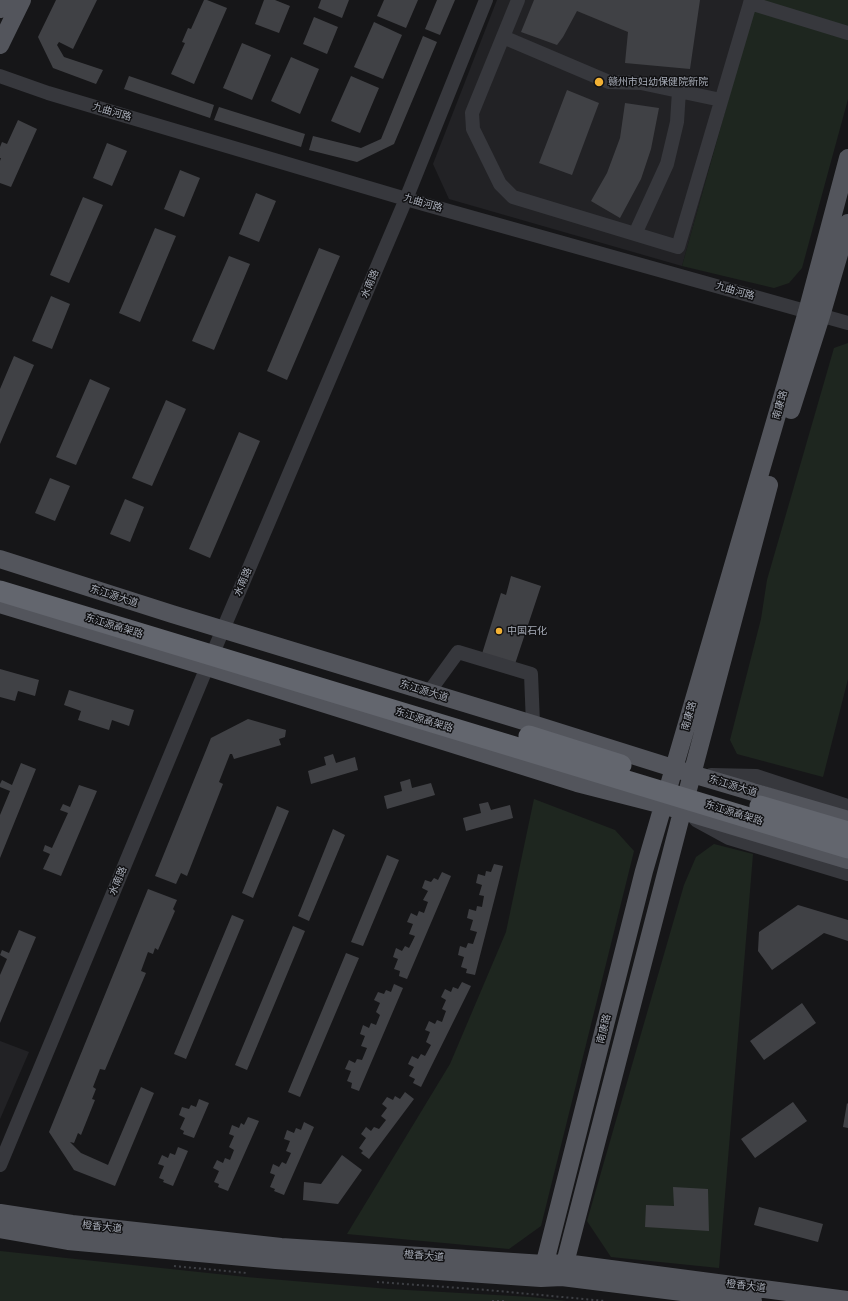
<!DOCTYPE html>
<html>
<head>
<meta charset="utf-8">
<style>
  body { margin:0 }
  canvas { display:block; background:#161618 }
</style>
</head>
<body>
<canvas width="848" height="1301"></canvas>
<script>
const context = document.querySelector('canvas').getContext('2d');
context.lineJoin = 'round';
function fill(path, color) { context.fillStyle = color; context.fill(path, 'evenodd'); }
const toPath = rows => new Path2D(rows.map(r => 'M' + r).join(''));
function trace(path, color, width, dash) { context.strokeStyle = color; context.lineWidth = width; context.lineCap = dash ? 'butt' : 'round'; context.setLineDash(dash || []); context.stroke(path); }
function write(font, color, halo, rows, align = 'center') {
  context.font = font + ' Inter,"Noto Sans SC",sans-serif'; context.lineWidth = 3; context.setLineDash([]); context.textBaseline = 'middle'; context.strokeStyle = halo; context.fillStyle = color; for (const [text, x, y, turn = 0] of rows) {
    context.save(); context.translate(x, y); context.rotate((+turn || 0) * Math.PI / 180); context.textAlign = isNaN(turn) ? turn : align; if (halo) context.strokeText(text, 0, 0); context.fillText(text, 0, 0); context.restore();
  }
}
const built = toPath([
  [497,0,756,0,682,266,449,199,433,164],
  [0,1041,29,1052,0,1119]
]);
const green = toPath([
  [756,0,848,0,848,99,802,268,789,283,774,288,682,266],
  [848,343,848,679,823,777,737,754,730,740,761,619,767,580,834,348],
  [534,799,615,830,634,851,541,1226,509,1249,347,1234,450,1064,506,932],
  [714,844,753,854,719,1268,611,1257,587,1221,684,885,696,857],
  [0,1251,246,1277,389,1289,531,1297,567,1301,0,1301]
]);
const building = toPath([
  [56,0,97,0,73,49,59,42,57,45,64,57,103,70,96,84,53,68,38,37],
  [204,0,207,0,227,8,194,84,171,74,185,43,182,42,188,28,191,29],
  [264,0,275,0,290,6,279,33,255,24],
  [321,0,349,0,342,18,318,8],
  [384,0,418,0,406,28,377,16],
  [437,0,455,0,440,35,425,29],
  [534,0,700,0,690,69,625,63,628,32,577,11,563,37,557,45,521,32],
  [314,17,338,27,327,54,303,44],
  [374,22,402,35,383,79,354,67],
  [423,36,437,42,394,144,357,162,309,150,313,136,361,148,381,139],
  [242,43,271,55,252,100,223,88],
  [291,57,319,69,300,114,271,101],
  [129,76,214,105,210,118,124,89],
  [351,76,379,88,360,133,331,121],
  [567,90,599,103,572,175,539,163],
  [625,103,659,108,651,149,641,179,620,218,591,201,607,173,620,138],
  [219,107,305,134,301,147,214,120],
  [18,120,37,129,11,187,0,183,0,161,1,158,0,158,0,147,2,142,7,144],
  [107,143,127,151,112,186,93,178],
  [180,170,200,178,184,217,164,209],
  [256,193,276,201,259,242,239,234],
  [83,197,103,205,69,283,50,275],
  [155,228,176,236,140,322,119,313],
  [319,248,340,256,287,380,267,371],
  [229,256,250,264,214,350,192,341],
  [51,296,70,304,52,349,32,341],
  [14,356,34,365,0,444,0,389],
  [90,379,110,388,76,465,56,457],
  [166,400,186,409,152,486,132,478],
  [239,432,260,441,210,558,189,549],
  [50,478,70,486,55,521,35,513],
  [125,499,144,507,130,542,110,534],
  [511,576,541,586,514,667,481,657,501,593,506,595],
  [0,669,39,680,35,696,18,691,15,701,0,697],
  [69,690,134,710,129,726,112,720,109,730,78,720,81,711,64,705],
  [248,719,286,730,285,737,279,739,281,745,234,759,232,754,230,754,219,782,223,784,187,876,181,873,176,884,155,876,211,738],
  [333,754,336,763,355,757,358,770,311,784,308,771,326,765,324,757],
  [21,763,36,769,0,858,0,815,10,791,0,787,0,784,2,780,12,785],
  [410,779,412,788,431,783,435,795,387,809,384,796,402,791,400,782],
  [79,785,97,791,61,876,43,869,50,854,43,851,45,845,52,848,68,813,60,810,63,804,70,807],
  [488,802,491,810,510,805,513,818,466,831,463,818,481,813,479,804],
  [277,806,289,811,253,898,242,893],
  [333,829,345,835,309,921,298,916],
  [387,855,399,860,363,946,351,942],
  [494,864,503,866,475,975,466,973,467,969,461,967,464,957,458,955,460,946,466,948,468,943,473,944,477,932,470,930,473,920,467,918,469,909,476,911,477,906,482,907,484,896,479,895,482,885,476,883,478,874,485,876,486,871,491,872],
  [442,872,451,876,407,979,399,976,400,971,394,969,398,959,393,957,396,948,402,951,405,946,409,948,415,936,409,934,413,924,407,922,411,913,417,916,419,911,424,913,428,902,423,900,428,891,422,888,425,880,431,882,434,878,438,880],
  [148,889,177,900,173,909,175,911,158,950,155,948,153,954,148,952,141,971,146,973,105,1070,100,1069,93,1087,96,1089,92,1099,95,1100,81,1135,78,1133,74,1143,70,1142,81,1153,108,1165,141,1087,154,1093,115,1186,74,1170,49,1132],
  [798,905,848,920,848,941,824,933,772,970,758,951,759,932],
  [232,915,244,920,186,1059,174,1054],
  [293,926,305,931,247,1070,235,1065],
  [19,930,36,937,0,1023,0,975,7,959,0,955,2,950,9,953],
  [346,953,359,958,300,1097,288,1092],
  [462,982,471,986,421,1087,413,1083,415,1079,409,1076,414,1067,408,1064,412,1056,418,1059,421,1054,425,1056,431,1045,426,1042,430,1032,425,1030,429,1021,435,1024,437,1020,442,1022,446,1011,442,1009,446,1000,441,997,445,989,451,992,453,987,458,989],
  [394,984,403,988,359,1091,351,1088,352,1083,347,1081,351,1071,345,1069,349,1060,355,1063,357,1059,362,1060,367,1048,361,1046,365,1036,360,1034,363,1025,369,1028,371,1023,376,1025,380,1015,376,1012,380,1003,374,1000,378,992,384,994,386,990,391,992],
  [802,1003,816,1023,764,1060,750,1041],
  [405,1092,414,1099,369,1159,361,1153,363,1151,359,1148,366,1138,361,1134,366,1127,371,1131,374,1127,379,1129,386,1120,381,1116,387,1108,382,1104,387,1097,393,1100,395,1096,400,1099],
  [199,1099,209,1103,194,1138,183,1134,184,1131,180,1129,185,1118,179,1115,182,1107,189,1109,191,1105,196,1107],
  [793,1102,807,1121,755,1158,741,1139],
  [847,1103,848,1104,848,1128,843,1127],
  [248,1117,259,1121,228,1191,218,1187,219,1184,214,1182,219,1171,213,1168,217,1160,223,1163,225,1158,230,1160,234,1150,229,1147,234,1136,229,1134,232,1125,239,1128,241,1123,244,1125],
  [304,1122,314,1127,284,1195,274,1191,275,1189,270,1187,275,1175,270,1173,273,1164,279,1167,282,1162,286,1164,291,1153,286,1151,290,1141,284,1139,287,1130,294,1133,296,1128,301,1130],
  [178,1147,188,1151,173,1186,163,1182,164,1180,159,1178,164,1166,158,1164,162,1155,168,1158,170,1153,175,1155],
  [342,1155,362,1170,338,1204,303,1200,304,1182,321,1184],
  [673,1187,708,1189,709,1231,645,1227,646,1205,674,1206],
  [759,1207,823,1224,818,1242,754,1225]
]);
const path = toPath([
  [174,1266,247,1273],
  [377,1282,487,1290,605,1301],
  [492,1301,505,1301]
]);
const minor = toPath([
  [518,0,472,113,473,129,500,184,513,197,678,247,751,0],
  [750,3,848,33],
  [503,37,609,82,641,83,721,100],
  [0,76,48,93,406,199,848,323],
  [635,234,667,164,677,122,679,91],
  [429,692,458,652,531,674,533,724],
  [711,775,756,776,848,806],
  [696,820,729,838,848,874],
  [0,1165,207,667,406,199,486,0]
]);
const major = toPath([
  [0,9,4,0],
  [0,45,22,0],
  [791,410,821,316,848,223],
  [0,559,172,614,533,724,692,774,848,820],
  [0,604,207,667,577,783,663,805,848,860],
  [0,1213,72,1224,281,1247,544,1264,565,1263,848,1300],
  [0,1229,68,1241,276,1260,541,1278,562,1277,753,1301],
  [562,1277,565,1263,682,812,769,485],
  [541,1278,644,871,807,312,848,158]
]);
const highway = toPath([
  [0,591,848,848],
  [529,736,621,765],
  [760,806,848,832]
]);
const markers = [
  [599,82,5,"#f2b134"],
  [499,631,4,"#f2b134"]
];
const poiNames = [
  ["赣州市妇幼保健院新院",608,82],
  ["中国石化",507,631]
];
const streetNames = [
  ["九曲河路",112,112,16],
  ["九曲河路",423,203,16],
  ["水南路",370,284,-67],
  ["九曲河路",735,291,16],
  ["南康路",780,405,-74],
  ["水南路",243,582,-67],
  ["东江源大道",114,596,18],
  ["东江源高架路",114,626,17],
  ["东江源大道",424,691,17],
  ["南康路",689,716,-74],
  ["东江源高架路",424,720,17],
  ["东江源大道",733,786,17],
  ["东江源高架路",734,813,17],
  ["水南路",118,881,-67],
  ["南康路",604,1029,-76],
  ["橙香大道",102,1227,6],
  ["橙香大道",424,1256,4],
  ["橙香大道",746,1286,7]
];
fill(built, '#222225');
fill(green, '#1e261f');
fill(building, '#404145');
trace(path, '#3d3f44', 2, [2, 3]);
trace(minor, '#37383d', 14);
trace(major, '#53555c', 18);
trace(highway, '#63666e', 21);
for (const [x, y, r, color] of markers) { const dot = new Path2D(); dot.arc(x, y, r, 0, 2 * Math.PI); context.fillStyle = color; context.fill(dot); trace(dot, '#111113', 1.5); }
write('10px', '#a8adb8', '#111113', poiNames, 'left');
write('10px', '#a8adb8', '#111113', streetNames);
</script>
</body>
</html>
